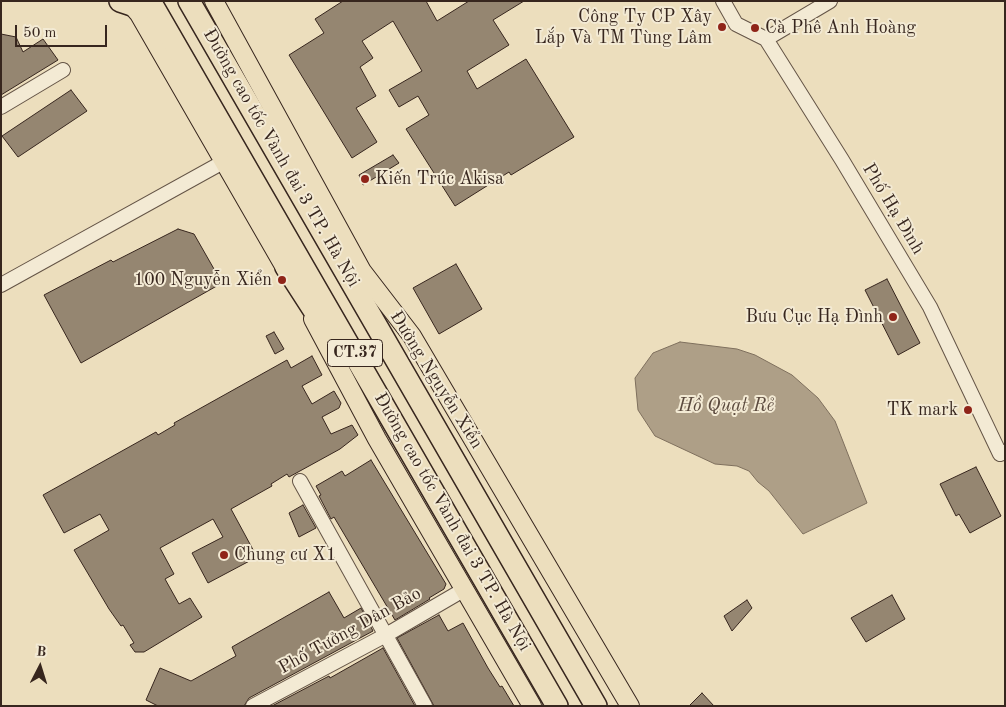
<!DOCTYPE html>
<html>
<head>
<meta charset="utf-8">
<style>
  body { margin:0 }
  #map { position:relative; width:1006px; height:707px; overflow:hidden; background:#ecdebd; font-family:"Old Standard TT",serif }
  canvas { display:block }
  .frame { position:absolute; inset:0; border:2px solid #37261e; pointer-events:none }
  .north { position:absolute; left:15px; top:642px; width:50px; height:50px; -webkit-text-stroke:4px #f3ead4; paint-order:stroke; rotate:5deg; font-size:14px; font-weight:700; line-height:20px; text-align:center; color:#37261e }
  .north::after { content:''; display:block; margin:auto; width:18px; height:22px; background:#37261e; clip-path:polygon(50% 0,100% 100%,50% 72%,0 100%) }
  .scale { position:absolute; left:15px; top:25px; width:92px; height:22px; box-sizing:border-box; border:2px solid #37261e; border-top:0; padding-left:6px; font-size:15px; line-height:18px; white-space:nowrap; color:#37261e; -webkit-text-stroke:4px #f3ead4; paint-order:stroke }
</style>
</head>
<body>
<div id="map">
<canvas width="1006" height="707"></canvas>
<div class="frame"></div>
<div class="north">B</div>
<div class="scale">50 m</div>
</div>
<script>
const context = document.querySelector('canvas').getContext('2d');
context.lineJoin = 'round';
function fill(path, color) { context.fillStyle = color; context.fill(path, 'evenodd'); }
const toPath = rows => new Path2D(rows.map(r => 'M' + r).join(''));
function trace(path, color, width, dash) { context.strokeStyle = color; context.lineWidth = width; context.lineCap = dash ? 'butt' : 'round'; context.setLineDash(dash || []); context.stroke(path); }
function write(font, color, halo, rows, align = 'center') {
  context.font = font + ' "Old Standard TT",serif'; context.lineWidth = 4; context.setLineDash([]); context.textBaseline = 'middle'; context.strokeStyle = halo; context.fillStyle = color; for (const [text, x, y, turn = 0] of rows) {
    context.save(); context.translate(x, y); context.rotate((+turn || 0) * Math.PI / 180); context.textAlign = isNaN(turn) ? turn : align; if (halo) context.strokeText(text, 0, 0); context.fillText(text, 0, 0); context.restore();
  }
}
const water = toPath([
  [680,342,737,349,755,355,792,375,818,398,835,421,867,503,803,534,769,491,758,482,749,471,737,466,715,464,655,436,638,410,635,378,653,353,680,342]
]);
const building = toPath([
  [343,1,426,1,437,21,469,1,524,1,493,20,509,45,467,71,477,89,526,59,574,137,511,175,509,172,455,206,406,129,429,115,418,96,399,107,389,90,422,71,393,21,362,41,373,58,360,67,376,96,356,108,377,142,352,158,289,55,324,33,315,19,343,1],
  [1,34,16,37,23,52,43,39,58,60,1,95,1,34],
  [71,90,87,111,18,157,2,136,71,90],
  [393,155,399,163,363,185,359,175,393,155],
  [178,229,194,234,222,283,81,363,44,295,111,260,113,262,178,229],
  [456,264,482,309,439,334,413,288,456,264],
  [887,279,920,343,898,355,865,290,887,279],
  [274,332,284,349,275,354,266,336,274,332],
  [312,356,322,375,302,386,312,404,334,391,341,403,339,408,322,417,331,434,352,425,358,435,340,449,289,477,287,474,271,484,272,486,231,509,257,557,208,583,192,553,223,537,213,519,160,548,174,574,165,579,179,604,190,598,202,617,144,652,135,652,130,645,134,643,123,625,121,626,109,609,74,550,109,530,100,514,64,533,43,495,156,432,158,435,175,425,174,423,287,360,291,368,312,356],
  [371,460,446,584,444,589,429,598,430,599,395,620,334,517,331,519,319,496,321,495,316,486,342,471,345,476,371,460],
  [976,467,1001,516,970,533,959,514,956,516,940,484,976,467],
  [303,505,316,528,299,537,289,513,303,505],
  [329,592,344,618,361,608,373,631,249,698,244,706,158,706,146,700,160,668,191,681,236,656,232,647,329,592],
  [892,595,905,619,866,642,851,618,892,595],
  [747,600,752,608,732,631,724,616,747,600],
  [439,615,448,631,463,623,488,668,500,687,502,686,514,706,434,706,397,638,439,615],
  [383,648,415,706,272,706,329,676,330,678,383,648],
  [702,693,714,706,689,706,702,693]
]);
const minor = toPath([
  [723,1,736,24,766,39,842,160,930,307,1000,454,1005,452],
  [766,39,830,1],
  [1,107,63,70],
  [1,285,225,161],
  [300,481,425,706],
  [253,706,386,635,465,589]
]);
const major = toPath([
  [128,1,139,14,291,278],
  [214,1,362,271,412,336,630,706],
  [313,319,377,439,532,706]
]);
const highway = toPath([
  [120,1,132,5],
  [150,1,557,706],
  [189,1,596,706],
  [286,267,326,329]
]);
const markers = [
  [722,27,5,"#8f2418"],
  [755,28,5,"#8f2418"],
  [365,179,5,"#8f2418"],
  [282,280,5,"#8f2418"],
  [893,317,5,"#8f2418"],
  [968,410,5,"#8f2418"],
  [224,555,5,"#8f2418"]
];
const shields = [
  [355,353,55]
];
const shieldNames = [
  ["CT.37",355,353]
];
const poiNames = [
  ["Công Ty CP Xây",712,17],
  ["Lắp Và TM Tùng Lâm",712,38],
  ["Cà Phê Anh Hoàng",765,28,"left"],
  ["Kiến Trúc Akisa",375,179,"left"],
  ["100 Nguyễn Xiển",272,280],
  ["Bưu Cục Hạ Đình",883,317],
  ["TK mark",958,410],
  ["Chung cư X1",234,555,"left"]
];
const streetNames = [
  ["Đường cao tốc Vành đai 3 TP. Hà Nội",281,158,60],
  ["Phố Hạ Đình",893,209,59],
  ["Đường Nguyễn Xiển",436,380,58],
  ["Đường cao tốc Vành đai 3 TP. Hà Nội",452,522,60],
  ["Phố Tưởng Dân Bảo",350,631,-29]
];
const waterNames = [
  ["Hồ Quạt Rẻ",726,406]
];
fill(water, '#ae9f87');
trace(water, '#7e6f5d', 1);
fill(building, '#958671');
trace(building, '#37261e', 1);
trace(minor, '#645446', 16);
trace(major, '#37261e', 20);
trace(highway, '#37261e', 24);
trace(minor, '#f3ead4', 14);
trace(major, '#ecdebd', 18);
trace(highway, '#ecdebd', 21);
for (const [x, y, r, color] of markers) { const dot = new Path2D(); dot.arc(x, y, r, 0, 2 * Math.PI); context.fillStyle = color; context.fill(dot); trace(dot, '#f3ead4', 2); }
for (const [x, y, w] of shields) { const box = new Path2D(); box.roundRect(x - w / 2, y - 13.5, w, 27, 4); context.fillStyle = '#f3ead4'; context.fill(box); trace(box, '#37261e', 1); }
write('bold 16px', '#37261e', null, shieldNames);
write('18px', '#37261e', '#f3ead4', poiNames, 'right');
write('18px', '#37261e', '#f3ead4', streetNames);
write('italic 19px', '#5b4a3e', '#f3ead4', waterNames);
</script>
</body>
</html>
